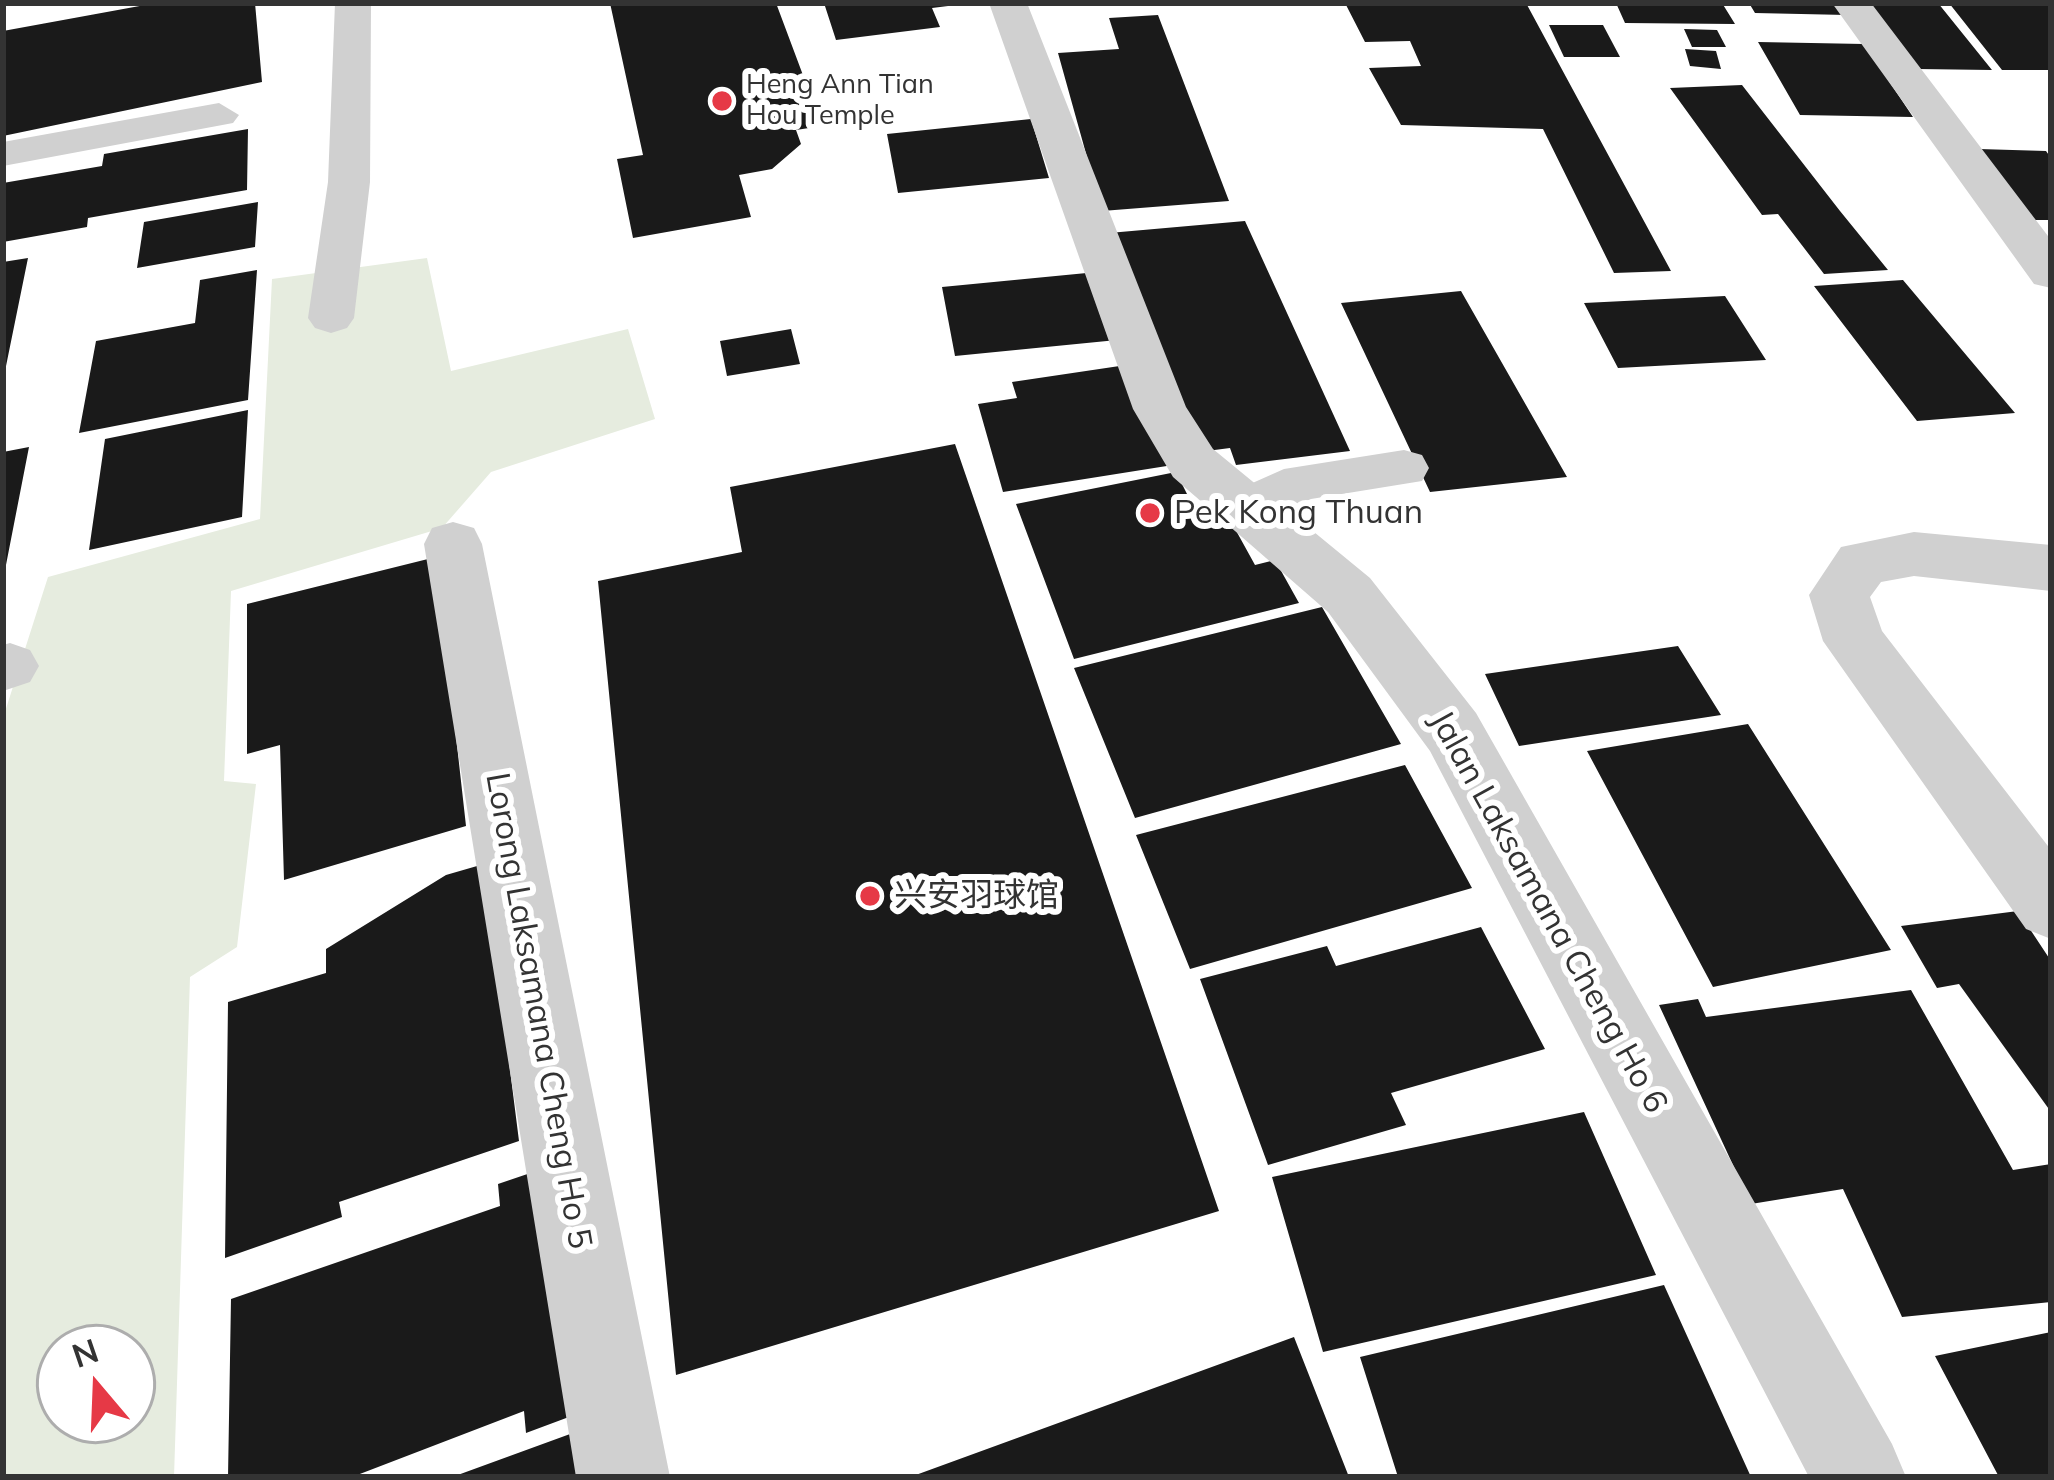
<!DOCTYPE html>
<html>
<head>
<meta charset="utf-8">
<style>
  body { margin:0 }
  #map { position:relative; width:2054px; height:1480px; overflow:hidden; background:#fff; font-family:Mulish,sans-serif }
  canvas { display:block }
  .frame { position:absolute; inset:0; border:6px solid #333; pointer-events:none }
  .north { position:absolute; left:36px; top:1324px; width:120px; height:120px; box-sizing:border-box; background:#fff; border:3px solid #adadad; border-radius:50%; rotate:341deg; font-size:33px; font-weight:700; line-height:48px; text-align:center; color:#333 }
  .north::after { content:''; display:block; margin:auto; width:42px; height:54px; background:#e63946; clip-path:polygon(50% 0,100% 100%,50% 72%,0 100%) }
</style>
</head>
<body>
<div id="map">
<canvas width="2054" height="1480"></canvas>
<div class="frame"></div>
<div class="north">N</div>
</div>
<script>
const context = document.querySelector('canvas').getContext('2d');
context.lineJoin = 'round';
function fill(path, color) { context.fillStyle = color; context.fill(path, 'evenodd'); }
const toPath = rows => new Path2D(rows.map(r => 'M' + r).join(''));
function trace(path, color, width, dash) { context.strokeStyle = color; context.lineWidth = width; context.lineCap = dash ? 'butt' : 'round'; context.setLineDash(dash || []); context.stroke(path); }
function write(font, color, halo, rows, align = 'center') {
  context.font = font + ' Mulish,"Noto Sans SC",sans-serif'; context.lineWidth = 12; context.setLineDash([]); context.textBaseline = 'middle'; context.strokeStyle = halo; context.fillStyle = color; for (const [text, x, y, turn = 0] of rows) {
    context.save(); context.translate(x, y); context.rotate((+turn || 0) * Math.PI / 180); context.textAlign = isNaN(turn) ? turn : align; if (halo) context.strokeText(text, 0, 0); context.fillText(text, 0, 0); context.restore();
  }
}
const green = toPath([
  [427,258,451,371,628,329,655,419,491,472,442,528,231,591,224,781,256,784,237,947,190,977,174,1477,3,1477,3,718,48,577,260,519,272,279],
  [60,1348,132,1348,132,1420,60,1420]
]);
const building = toPath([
  [156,3,255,3,262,82,3,136,3,31],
  [610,3,776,3,822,126,796,130,801,144,772,169,739,175,751,217,633,238,617,159,643,155],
  [824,3,948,3,948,6,932,8,940,27,836,40],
  [1345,3,1526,3,1671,271,1614,273,1543,129,1401,125,1369,68,1421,66,1410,41,1365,42],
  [1616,3,1722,3,1735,24,1625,23],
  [1749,3,1839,3,1847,15,1755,13],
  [1869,3,1938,3,1992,70,1918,69],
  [1949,3,2051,3,2051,70,2002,70],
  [1158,15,1229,201,1102,211,1058,53,1119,49,1109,18],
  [1549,25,1603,25,1620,57,1564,57],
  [1684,29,1717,30,1726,47,1692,47],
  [1758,42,1864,44,1913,117,1800,115],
  [1685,49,1716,51,1721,69,1690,66],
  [1742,85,1840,211,1888,270,1824,274,1778,214,1762,215,1670,88],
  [1031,119,1049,178,898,193,887,134],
  [248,129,247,190,88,218,87,227,3,242,3,183,102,166,104,154],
  [1979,149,2046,151,2051,158,2051,220,2028,220],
  [258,202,255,247,137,268,144,222],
  [1245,221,1350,451,1236,465,1230,448,1199,452,1109,233],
  [28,258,5,371,3,371,3,262],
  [257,270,248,400,79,433,96,341,195,323,200,280],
  [1097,272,1117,340,955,356,942,287],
  [1903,280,2015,413,1917,421,1814,286],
  [1461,291,1567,477,1430,492,1341,303],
  [1725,296,1766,360,1618,368,1584,303],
  [791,329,800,364,727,376,720,341],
  [1133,364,1173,465,1003,492,978,404,1017,398,1012,382],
  [248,410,242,517,89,550,105,439],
  [955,444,1219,1211,676,1375,598,581,742,552,730,487],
  [29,447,5,570,3,569,3,452],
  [1176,472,1197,514,1223,507,1255,565,1275,560,1299,603,1074,659,1016,504],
  [436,557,466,826,284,880,280,745,247,754,247,604],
  [1322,607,1401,744,1135,818,1074,668],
  [1678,646,1721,715,1519,746,1485,674],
  [1748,724,1891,950,1713,987,1587,751],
  [1405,765,1472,888,1190,969,1136,835],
  [484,864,519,1141,339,1202,342,1217,225,1258,228,1002,326,973,326,949,446,875],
  [2018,911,2051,961,2051,1112,1959,984,1937,988,1901,926],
  [1481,927,1545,1049,1391,1093,1406,1125,1268,1165,1200,979,1327,946,1336,966],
  [1911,990,2013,1170,2051,1164,2051,1302,1902,1317,1843,1189,1751,1204,1659,1005,1698,999,1706,1017],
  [1584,1112,1656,1275,1323,1352,1272,1177],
  [551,1166,585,1411,526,1433,524,1411,352,1477,228,1477,231,1299,500,1206,498,1184],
  [1664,1285,1751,1477,1398,1477,1360,1357],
  [2051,1332,2051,1477,1999,1477,1935,1356],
  [1294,1337,1349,1477,913,1477,913,1476],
  [592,1426,597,1477,455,1477,455,1476]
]);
const service = toPath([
  [335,3,371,3,370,182,354,318,347,328,331,333,315,328,308,318,328,182,335,3],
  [219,103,239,115,233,123,3,166,3,142,219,103],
  [1404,450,1422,455,1429,468,1422,481,1311,499,1248,525,1230,519,1222,506,1230,493,1284,469,1404,450],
  [10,643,30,650,39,666,30,682,3,691,3,645,10,643]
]);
const minor = toPath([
  [989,3,1027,3,1186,407,1213,449,1370,578,1476,713,1892,1444,1906,1477,1809,1477,1430,751,1328,612,1173,477,1133,409,989,3],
  [1832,3,1871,3,2051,240,2051,288,2034,284,1832,3],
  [453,522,474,528,482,544,670,1477,576,1477,424,544,432,528,453,522],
  [1914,532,2051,545,2051,591,1914,576,1881,582,1870,597,1882,631,2051,850,2051,939,2026,929,1823,641,1809,595,1841,547,1914,532]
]);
const markers = [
  [722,101,12,"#e63946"],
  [1150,513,12,"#e63946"],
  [870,896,12,"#e63946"]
];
const farPoinames = [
  ["Heng Ann Tian",746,85],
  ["Hou Temple",746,116]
];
const poiNames = [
  ["Pek Kong Thuan",1174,513],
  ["兴安羽球馆",894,896]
];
const streetNames = [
  ["Jalan Laksamana Cheng Ho 6",1548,912,61],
  ["Lorong Laksamana Cheng Ho 5",538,1011,80]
];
fill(green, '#e6ecdf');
fill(building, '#1a1a1a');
fill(service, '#d0d0d0');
fill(minor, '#d0d0d0');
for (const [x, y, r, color] of markers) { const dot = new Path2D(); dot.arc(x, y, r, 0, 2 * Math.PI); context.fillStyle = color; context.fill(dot); trace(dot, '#fff', 4.5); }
write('27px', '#333', '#fff', farPoinames, 'left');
write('33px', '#333', '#fff', poiNames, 'left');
write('33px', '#333', '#fff', streetNames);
</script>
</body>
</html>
